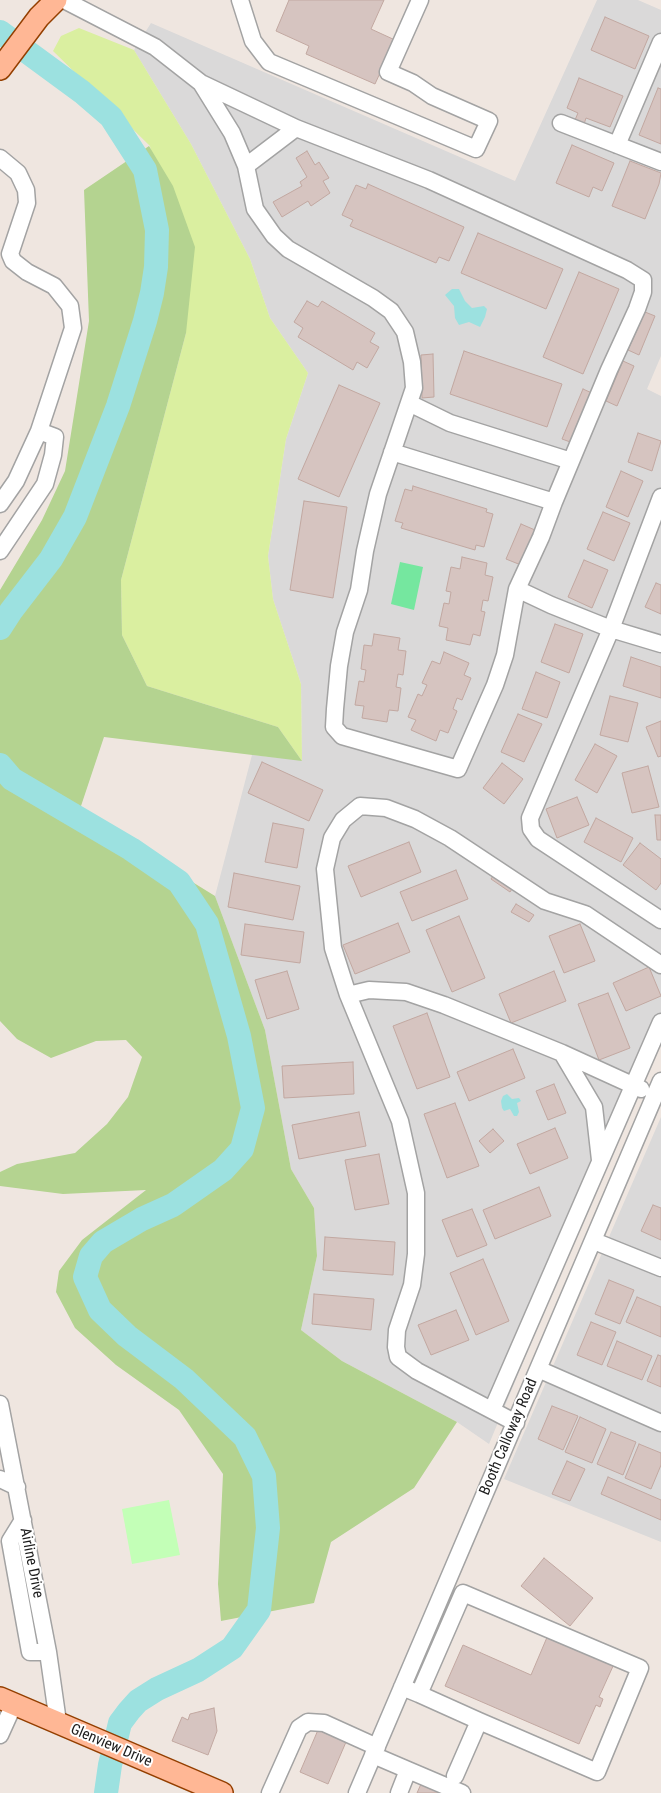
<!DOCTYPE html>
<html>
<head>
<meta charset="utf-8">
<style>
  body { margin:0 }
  canvas { display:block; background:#efe6e0 }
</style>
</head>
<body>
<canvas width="661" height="1793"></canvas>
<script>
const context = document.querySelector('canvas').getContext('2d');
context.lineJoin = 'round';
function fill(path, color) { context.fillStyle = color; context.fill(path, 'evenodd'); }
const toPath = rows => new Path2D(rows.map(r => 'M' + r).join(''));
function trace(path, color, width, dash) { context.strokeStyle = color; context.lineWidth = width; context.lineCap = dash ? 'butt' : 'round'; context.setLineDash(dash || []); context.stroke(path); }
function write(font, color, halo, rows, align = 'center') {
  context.font = font + ' "Roboto Condensed",sans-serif'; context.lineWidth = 4; context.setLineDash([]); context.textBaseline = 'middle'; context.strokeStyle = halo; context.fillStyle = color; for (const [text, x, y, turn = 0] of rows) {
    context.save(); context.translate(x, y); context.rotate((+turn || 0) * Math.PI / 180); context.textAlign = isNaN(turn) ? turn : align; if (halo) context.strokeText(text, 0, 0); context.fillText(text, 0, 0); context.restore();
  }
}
const residential = toPath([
  [597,0,638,0,661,10,661,356,647,389,661,396,661,1032,489,1444,457,1422,342,1361,301,1330,317,1256,314,1208,291,1169,265,1030,215,896,252,755,302,760,301,684,273,599,268,556,286,439,308,373,270,318,250,259,191,144,134,50,151,23,515,181],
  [661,1117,661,1542,504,1479]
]);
const grass = toPath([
  [79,28,134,50,191,144,250,259,270,318,308,373,286,439,268,556,273,599,301,684,302,761,278,727,147,686,122,635,121,580,186,333,150,146,53,51,61,36]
]);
const forest = toPath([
  [149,146,173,186,195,247,186,333,121,580,122,635,147,686,278,727,302,761,104,737,79,812,215,896,265,1030,291,1169,314,1208,317,1256,301,1330,342,1361,457,1422,414,1488,331,1542,314,1603,221,1621,218,1584,223,1474,179,1410,116,1365,75,1328,56,1292,59,1271,82,1240,146,1190,63,1194,0,1186,0,1172,17,1164,75,1153,107,1124,128,1097,142,1057,126,1040,96,1041,51,1058,17,1039,0,1021,0,590,42,520,65,471,89,321,84,190]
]);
const park = toPath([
  [169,1500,180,1555,132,1564,122,1509]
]);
const pitch = toPath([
  [400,562,423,567,414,610,391,604]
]);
const water = toPath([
  [452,289,459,289,465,301,472,308,484,306,487,309,485,317,480,327,469,322,459,325,455,318,454,306,445,295],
  [507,1094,512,1099,519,1098,521,1101,517,1103,519,1112,517,1116,514,1116,510,1109,504,1111,502,1108,501,1101,503,1096]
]);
const river = toPath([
  [0,32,82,92,111,117,145,170,157,230,156,267,152,293,145,321,118,406,75,517,51,559,11,611,0,628],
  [0,765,12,779,131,849,179,882,207,924,239,1036,253,1108,242,1149,223,1170,173,1205,142,1219,103,1242,91,1256,85,1277,100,1310,127,1336,184,1379,245,1437,264,1476,268,1528,259,1610,232,1648,198,1670,157,1689,138,1701,129,1711,120,1723,110,1765,106,1793]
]);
const building = toPath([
  [289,0,384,0,371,29,395,40,375,84,306,54,309,46,276,31,289,0],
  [605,17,649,36,635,69,591,50,605,17],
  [579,78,623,96,610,127,586,118,584,124,575,120,578,113,567,108,579,78],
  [658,88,661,89,661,144,639,135,658,88],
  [572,145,614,163,602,191,593,187,589,197,556,183,572,145],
  [307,151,315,165,319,162,329,178,323,181,330,193,311,206,308,201,282,217,273,202,302,186,300,182,307,177,296,158,307,151],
  [630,161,661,173,659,184,645,219,612,206,630,161],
  [368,184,464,227,449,261,439,257,436,263,350,226,353,220,342,215,356,185,366,189,368,184],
  [478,233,563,269,546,309,461,273,478,233],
  [579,272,619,289,583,374,543,357,579,272],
  [307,301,318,307,322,301,375,333,370,342,379,347,367,368,357,362,353,370,298,337,303,328,294,322,307,301],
  [645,312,655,316,639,355,628,350,645,312],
  [464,351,562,384,547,427,450,394,464,351],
  [433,354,434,397,422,398,421,355,433,354],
  [623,361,634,366,617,406,606,401,623,361],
  [339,385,380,403,339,497,298,479,339,385],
  [583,389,594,394,573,443,562,439,583,389],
  [638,433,661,441,652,471,628,462,638,433],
  [621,471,643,481,628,517,606,507,621,471],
  [413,486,487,509,486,512,493,514,484,547,476,545,475,550,401,528,403,523,395,521,405,489,412,491,413,486],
  [304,501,347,507,333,598,290,590,304,501],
  [603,512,630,523,614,561,587,549,603,512],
  [521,524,535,530,521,565,506,559,521,524],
  [462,557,487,563,485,575,493,577,488,601,483,600,481,611,485,612,480,636,473,634,470,645,446,640,448,628,439,626,444,603,449,604,451,592,446,591,451,567,460,569,462,557],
  [584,560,608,570,592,608,568,597,584,560],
  [656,583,661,585,661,614,645,607,656,583],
  [555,624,583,634,569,673,541,662,555,624],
  [374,634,400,638,398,650,406,651,403,675,398,674,396,687,401,688,398,711,389,710,387,722,362,718,364,706,355,705,359,681,364,682,366,670,361,669,364,645,372,646,374,634],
  [444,652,469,663,464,675,471,678,462,700,457,698,453,709,457,711,448,733,440,730,436,741,411,730,416,720,408,717,418,694,422,696,427,685,422,683,432,661,440,664,444,652],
  [631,657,661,667,661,698,623,686,631,657],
  [536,672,560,682,547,718,522,709,536,672],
  [610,696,638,703,628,742,600,735,610,696],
  [518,714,542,724,524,762,501,752,518,714],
  [661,721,661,756,658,757,646,727,661,721],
  [595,744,617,756,597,793,575,780,595,744],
  [262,762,323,790,309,821,248,793,262,762],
  [502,763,523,779,504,804,483,788,502,763],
  [648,766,659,807,632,813,622,773,648,766],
  [577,797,589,825,557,838,546,809,577,797],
  [655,815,661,815,661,840,657,840,655,815],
  [596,818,633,838,621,862,584,842,596,818],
  [273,823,304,829,297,868,265,862,273,823],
  [409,842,421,872,361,897,348,866,409,842],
  [640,843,661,859,661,883,656,890,623,865,640,843],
  [456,870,468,899,412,921,400,892,456,870],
  [497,870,516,883,510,892,491,879,497,870],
  [234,873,300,886,293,920,228,907,234,873],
  [516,904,534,915,529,922,511,912,516,904],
  [459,916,485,978,452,992,426,930,459,916],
  [398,923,410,952,355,974,343,945,398,923],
  [245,924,304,932,300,963,241,955,245,924],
  [580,924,595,961,564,973,549,936,580,924],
  [649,967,661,996,626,1011,613,983,649,967],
  [287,971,299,1009,267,1019,255,980,287,971],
  [554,971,566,1001,511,1023,499,994,554,971],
  [608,993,630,1048,599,1060,578,1004,608,993],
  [427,1013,450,1077,417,1089,393,1026,427,1013],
  [513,1049,525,1078,469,1101,457,1072,513,1049],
  [353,1062,354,1094,284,1098,282,1066,353,1062],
  [554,1084,566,1113,548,1120,536,1091,554,1084],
  [455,1103,479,1166,447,1178,424,1114,455,1103],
  [359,1112,366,1146,299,1159,292,1125,359,1112],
  [555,1128,568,1158,530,1174,517,1144,555,1128],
  [493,1129,504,1141,490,1153,479,1141,493,1129],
  [379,1154,389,1204,355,1210,345,1160,379,1154],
  [539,1187,551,1216,495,1239,483,1210,539,1187],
  [653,1205,661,1208,661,1240,641,1231,653,1205],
  [472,1209,487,1245,457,1257,442,1220,472,1209],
  [325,1237,395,1242,393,1275,323,1270,325,1237],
  [483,1259,509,1321,476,1335,450,1273,483,1259],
  [609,1280,634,1290,620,1324,595,1314,609,1280],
  [314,1294,374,1299,371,1330,312,1324,314,1294],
  [637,1297,661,1307,661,1337,626,1322,637,1297],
  [456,1310,469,1340,431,1355,418,1325,456,1310],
  [591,1322,616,1332,602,1365,577,1355,591,1322],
  [617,1341,652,1356,642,1380,607,1366,617,1341],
  [658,1355,661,1356,661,1387,647,1381,658,1355],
  [552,1406,578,1416,563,1450,538,1439,552,1406],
  [580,1417,606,1429,592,1463,565,1452,580,1417],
  [611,1432,636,1442,623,1475,597,1464,611,1432],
  [639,1444,661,1453,661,1465,651,1489,625,1478,639,1444],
  [567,1461,585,1469,570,1501,552,1494,567,1461],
  [608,1477,661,1500,661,1520,601,1494,608,1477],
  [544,1558,593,1598,570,1626,521,1586,544,1558],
  [548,1635,614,1664,599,1697,603,1699,600,1707,596,1705,579,1744,445,1686,463,1645,531,1675,548,1635],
  [214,1708,217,1731,208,1755,172,1741,182,1717,188,1720,190,1714,214,1708],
  [318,1730,346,1742,328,1784,300,1772,318,1730],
  [421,1784,443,1793,417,1793,421,1784]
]);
const minor = toPath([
  [64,0,155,47,201,83,232,133,246,166,255,209,274,236,288,249,373,298,391,311,405,332,412,362,414,388,378,494,365,551,359,590,345,632,339,666,335,709,334,727,342,736,458,769,495,685,505,655,517,589,551,605,611,629,661,644],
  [240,0,253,41,269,62,476,149,489,121,432,96,413,83,388,72,420,0],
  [201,83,296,128,429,180,627,270,643,280,643,292,637,309,609,370,554,502,541,537,517,589],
  [561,123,661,162],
  [617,145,661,42],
  [0,158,18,173,26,190,27,203,10,254,13,261,27,272,54,286,70,306,73,328,39,431,16,481,0,504],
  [246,166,296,128],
  [409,403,450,423,571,461],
  [392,452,554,502],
  [661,497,611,629,530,818,531,829,538,839,661,920],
  [0,551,45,484,53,455,55,437,39,431],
  [348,995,369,990,406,992,444,1005,562,1053,641,1089],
  [562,1053,594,1107,600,1160],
  [594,1241,661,1268],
  [538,1369,661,1423],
  [0,1404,48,1652,58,1722],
  [492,1410,661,1022],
  [516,1423,417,1371,398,1357,396,1347,397,1330,412,1285,416,1254,416,1193,400,1121,348,995,333,948,325,869,332,838,343,820,360,806,386,808,415,819,450,838,545,901,585,914,661,965],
  [0,1479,17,1487],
  [23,1520,10,1541,30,1652,48,1652],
  [402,1687,419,1694,479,1721,514,1736,597,1772,640,1668,463,1593,419,1694],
  [0,1735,14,1704],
  [373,1755,408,1770,399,1793],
  [408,1770,462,1793],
  [455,1776,479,1721],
  [270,1793,299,1728,308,1722,324,1723,377,1747],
  [357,1793,661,1081]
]);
const major = toPath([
  [0,69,39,17,56,0],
  [0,1698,222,1793]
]);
const streetNames = [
  ["Booth Calloway Road",509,1437,-67],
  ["Airline Drive",31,1563,79],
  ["Glenview Drive",111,1746,23]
];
fill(residential, '#dad9d9');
fill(grass, '#daefa0');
fill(forest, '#b4d390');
fill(park, '#c3ffb7');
fill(pitch, '#75e79f');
fill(water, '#9ce1e0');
trace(river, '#9ce1e0', 24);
fill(building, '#d6c4c0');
trace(building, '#c2a8a1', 1);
trace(minor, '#a3a3a3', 19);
trace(major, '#943f00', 24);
trace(minor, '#fff', 16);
trace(major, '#ffb795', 21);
write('15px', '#1c1c1c', '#fff', streetNames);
</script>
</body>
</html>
